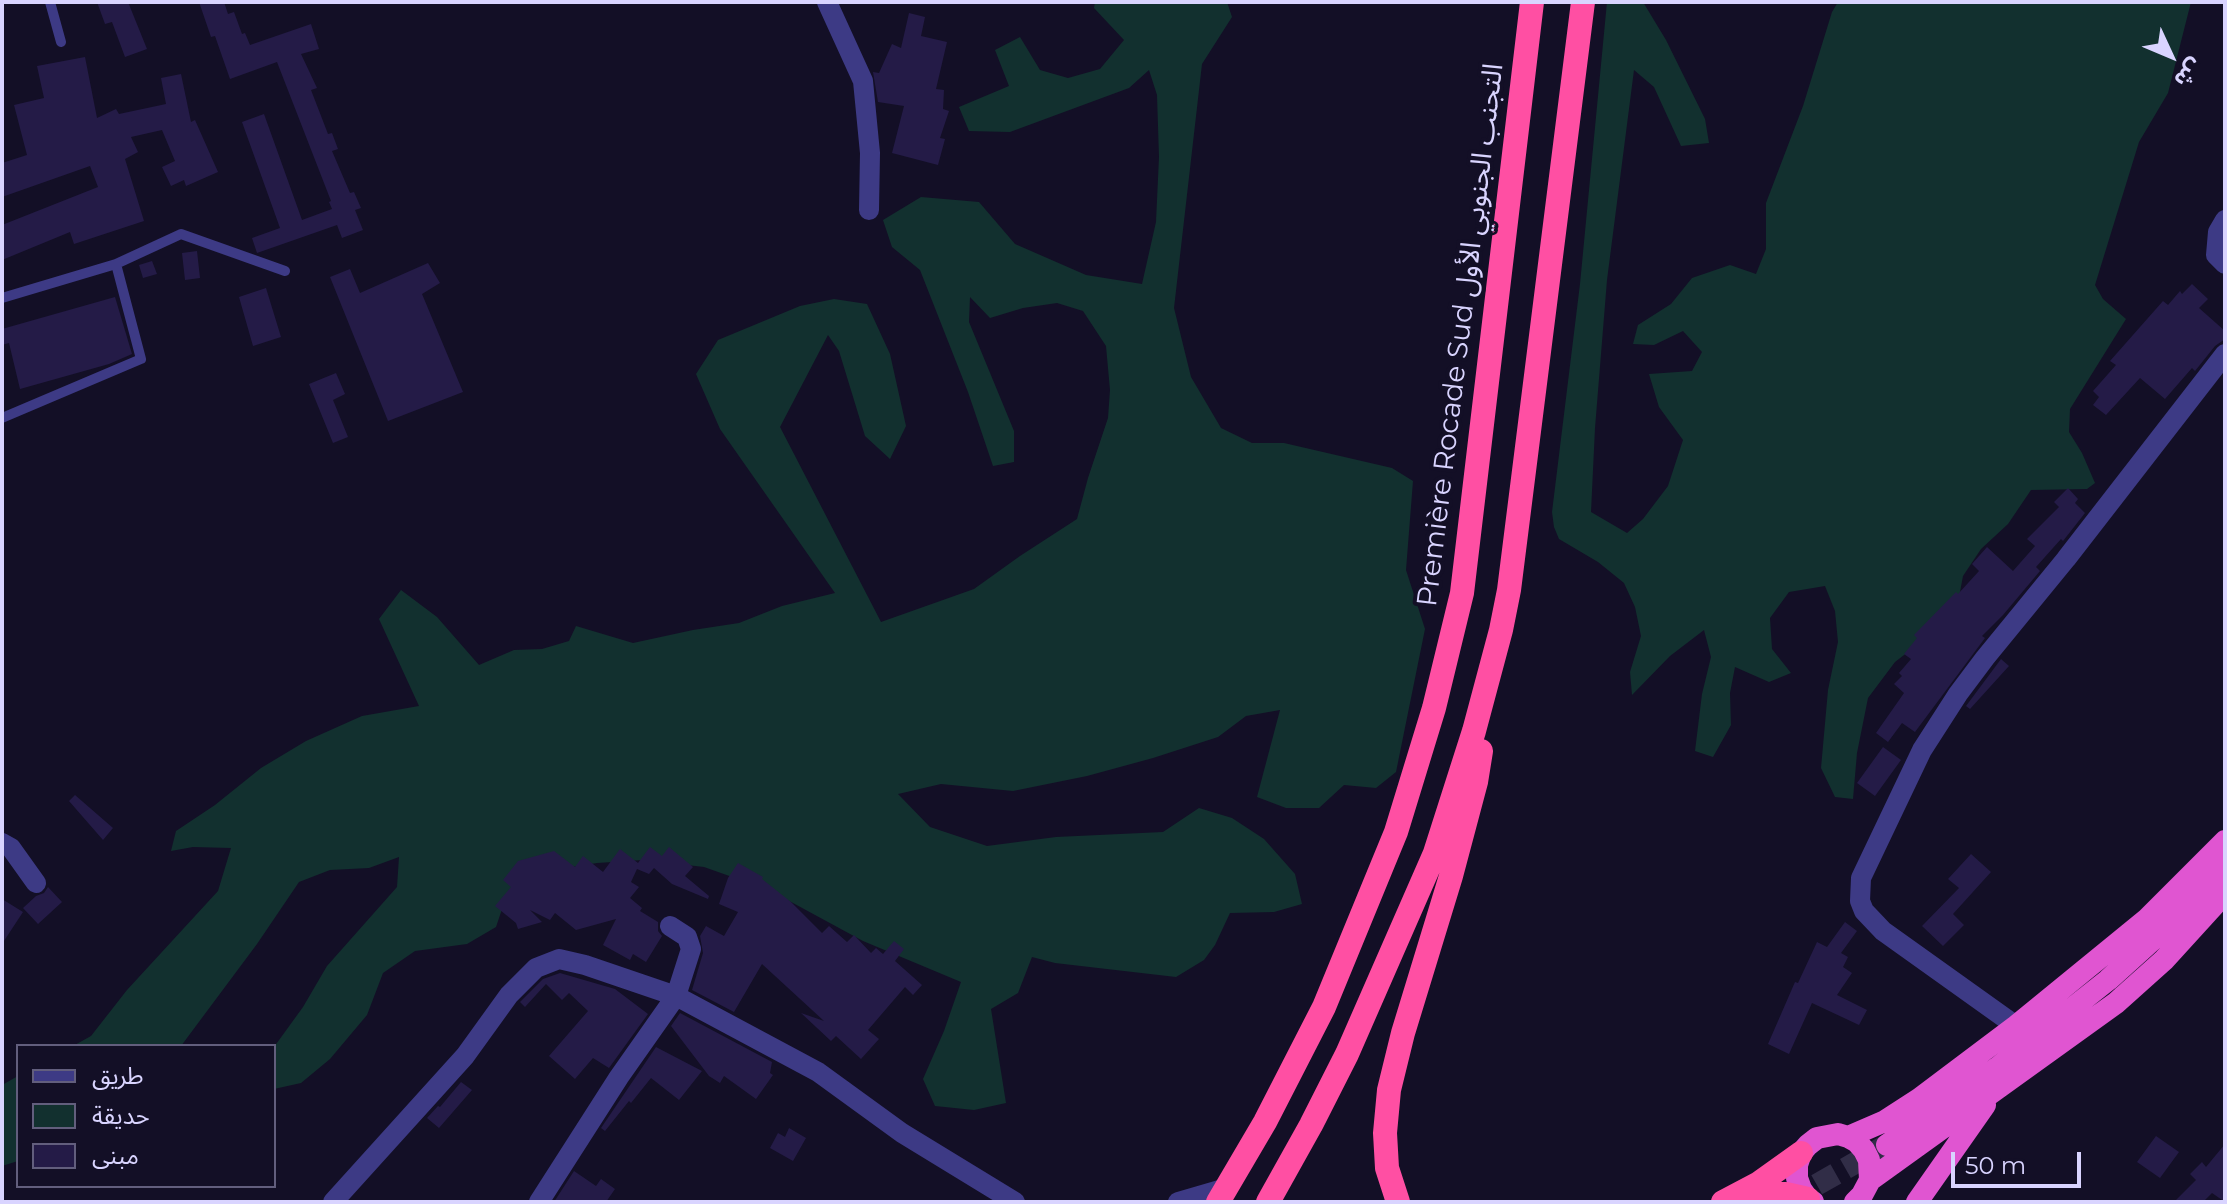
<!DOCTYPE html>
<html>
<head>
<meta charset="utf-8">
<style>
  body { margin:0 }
  #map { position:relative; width:2227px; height:1204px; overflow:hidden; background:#130f26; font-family:Montserrat,"Noto Sans Arabic",sans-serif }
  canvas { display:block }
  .frame { position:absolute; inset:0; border:4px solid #d9d4ff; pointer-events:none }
  .legend { position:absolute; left:16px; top:1044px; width:260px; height:144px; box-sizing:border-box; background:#130f26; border:2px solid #625e7d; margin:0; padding:10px 14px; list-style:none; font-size:24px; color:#d9d4ff }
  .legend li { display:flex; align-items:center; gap:16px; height:40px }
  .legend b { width:40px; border:2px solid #625e7d }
  .north { position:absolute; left:2131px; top:16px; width:80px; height:80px; -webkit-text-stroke:6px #130f26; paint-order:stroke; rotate:134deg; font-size:22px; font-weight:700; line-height:32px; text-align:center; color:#d9d4ff }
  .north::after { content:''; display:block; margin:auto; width:28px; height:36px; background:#d9d4ff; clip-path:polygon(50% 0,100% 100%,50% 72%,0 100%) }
  .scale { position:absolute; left:1951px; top:1152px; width:130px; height:36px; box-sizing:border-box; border:4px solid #d9d4ff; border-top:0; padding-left:10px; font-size:24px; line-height:28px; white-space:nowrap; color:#d9d4ff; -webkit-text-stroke:6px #130f26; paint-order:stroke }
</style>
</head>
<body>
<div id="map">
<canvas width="2227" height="1204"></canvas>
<div class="frame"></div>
<ul class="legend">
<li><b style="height:10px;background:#3d3a85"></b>طريق</li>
<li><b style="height:22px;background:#12302f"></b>حديقة</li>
<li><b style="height:22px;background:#241b47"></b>مبنى</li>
</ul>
<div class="north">ش</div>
<div class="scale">50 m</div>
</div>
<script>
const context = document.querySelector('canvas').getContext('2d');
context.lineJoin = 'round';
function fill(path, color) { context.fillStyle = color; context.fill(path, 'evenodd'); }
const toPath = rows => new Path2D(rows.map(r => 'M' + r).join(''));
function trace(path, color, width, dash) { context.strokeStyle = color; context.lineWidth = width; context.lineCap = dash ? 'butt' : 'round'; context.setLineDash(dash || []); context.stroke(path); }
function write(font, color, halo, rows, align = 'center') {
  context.font = font + ' Montserrat,"Noto Sans Arabic",sans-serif'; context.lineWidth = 8; context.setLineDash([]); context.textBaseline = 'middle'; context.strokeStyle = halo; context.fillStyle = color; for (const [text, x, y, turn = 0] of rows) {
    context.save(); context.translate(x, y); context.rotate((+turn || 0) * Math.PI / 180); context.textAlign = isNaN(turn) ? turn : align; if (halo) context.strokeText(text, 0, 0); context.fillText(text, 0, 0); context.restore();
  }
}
const green = toPath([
  [1095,2,1227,2,1232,17,1202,64,1174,308,1191,377,1221,428,1252,443,1284,443,1392,468,1413,481,1406,570,1425,629,1396,772,1376,788,1344,785,1319,808,1286,808,1257,797,1280,710,1246,716,1218,737,1153,758,1087,776,1013,791,941,784,898,794,930,827,987,846,1056,837,1163,832,1199,808,1232,818,1264,839,1295,874,1302,904,1274,912,1230,913,1215,945,1204,960,1176,977,1055,963,1032,957,1018,993,991,1009,1006,1103,974,1110,935,1106,923,1079,944,1031,961,982,863,941,769,890,704,867,643,860,597,863,524,875,507,894,496,927,467,944,415,951,383,973,367,1015,330,1059,301,1083,274,1089,274,1047,303,1007,327,966,397,887,399,857,369,868,330,870,299,882,257,944,181,1046,73,1046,91,1036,127,990,218,891,231,848,193,847,171,851,176,831,215,805,261,768,306,741,362,716,419,706,379,619,401,590,437,617,479,665,514,650,542,649,569,641,576,626,633,643,693,630,739,623,782,606,835,593,720,429,696,374,718,340,800,306,834,299,867,304,890,354,906,426,890,459,865,436,839,351,828,335,780,427,881,622,974,589,1020,556,1077,519,1088,478,1108,418,1110,390,1106,346,1083,311,1057,303,1023,308,990,318,970,297,969,322,1014,431,1014,462,993,466,968,392,920,270,892,247,883,220,921,197,979,202,1015,244,1086,275,1142,284,1156,222,1159,157,1157,95,1149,70,1129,88,1010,132,969,131,959,107,1009,86,995,50,1020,37,1040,70,1068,78,1100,69,1124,40,1094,8],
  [1607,2,1643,2,1666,40,1705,119,1709,143,1681,146,1654,87,1634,70,1607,280,1595,428,1591,512,1627,533,1643,519,1668,486,1683,440,1659,407,1649,374,1692,371,1702,352,1683,331,1654,345,1633,344,1638,325,1671,304,1692,278,1730,265,1756,274,1766,249,1766,203,1803,106,1832,12,1838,2,2191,2,2168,93,2139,142,2095,285,2103,299,2126,319,2070,409,2069,432,2082,453,2095,483,2087,489,2031,490,2008,524,1981,549,1963,576,1957,608,1940,627,1895,662,1868,698,1857,753,1853,799,1835,797,1821,768,1828,690,1838,642,1835,611,1825,586,1789,592,1770,618,1772,649,1791,673,1769,682,1735,667,1730,693,1731,725,1713,757,1695,751,1702,694,1711,657,1704,630,1670,656,1632,695,1630,672,1641,636,1635,607,1624,583,1598,562,1559,539,1554,527,1552,512,1580,284],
  [18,1076,18,1161,2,1166,2,1085]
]);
const building = toPath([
  [97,2,128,2,147,49,125,57,112,22,105,24],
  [199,2,224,2,228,14,234,12,242,34,245,33,250,45,311,24,319,49,301,54,317,88,311,90,328,134,332,133,338,149,332,151,350,193,354,192,361,208,355,210,363,230,342,238,337,225,257,253,252,238,280,228,242,122,264,114,302,220,332,209,329,202,331,201,277,62,230,79,215,36,211,37],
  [909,13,925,17,921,36,947,42,936,89,944,90,943,109,949,111,940,138,945,139,938,165,892,153,904,106,878,102,873,72,879,73,892,44,901,48],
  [85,57,97,118,116,109,119,114,166,104,161,78,181,74,191,122,195,120,218,172,186,186,184,180,171,186,162,167,175,161,162,130,131,137,138,152,125,159,144,221,74,244,70,232,2,260,2,225,98,187,90,166,2,197,2,163,27,155,14,105,44,98,37,66],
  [197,251,200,278,185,280,182,253],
  [152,261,157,274,143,278,139,265],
  [428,263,440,283,422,294,463,392,388,421,330,277,350,269,360,293],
  [2192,284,2208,299,2199,308,2225,331,2225,339,2215,346,2195,371,2192,368,2165,399,2140,378,2106,415,2093,405,2099,397,2093,391,2116,365,2110,361,2163,301,2168,305,2180,291,2182,294],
  [266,288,281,337,253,346,239,297],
  [115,297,132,354,109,364,20,389,9,343,2,345,2,329],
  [336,373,345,394,333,400,348,437,333,443,309,384],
  [2068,488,2078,499,2075,503,2085,513,2063,541,2061,539,2036,567,2040,571,2003,615,1982,636,1985,638,1915,732,1902,723,1888,742,1876,733,1904,693,1894,684,1902,676,1899,673,1911,659,1904,654,1917,638,1914,635,1956,592,1958,594,1979,571,1972,564,1987,547,2013,571,2035,546,2027,539,2059,507,2054,502],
  [2001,659,2009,666,1970,709,1966,706],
  [1883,747,1901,760,1875,796,1857,783],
  [75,795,113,828,103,840,69,801],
  [650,847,662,856,669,847,693,867,685,876,709,896,708,899,672,884,654,868,649,874,637,869,631,882,639,887,630,898,642,908,640,911,658,922,658,931,662,936,646,962,633,954,630,960,603,945,616,919,576,930,555,913,550,920,530,910,542,922,518,929,516,923,495,906,511,887,503,880,518,861,554,851,575,867,583,856,603,872,620,849,638,863],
  [1971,854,1991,872,1953,914,1964,925,1943,946,1922,926,1959,888,1948,879],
  [738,863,763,877,762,879,791,902,822,933,829,926,847,942,854,935,871,953,876,948,883,954,894,941,904,949,895,961,922,985,913,995,905,987,868,1030,879,1039,861,1059,836,1036,831,1041,801,1013,824,1021,762,964,734,1012,692,990,703,953,700,936,706,926,724,936,738,912,719,904,728,878],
  [48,887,62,902,38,924,23,908,36,896,44,893],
  [2,899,23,912,2,944],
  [1845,922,1857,931,1841,953,1848,957,1843,967,1852,973,1837,995,1867,1010,1859,1025,1812,1003,1789,1054,1768,1044,1795,982,1798,983,1817,942,1827,947],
  [560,973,615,989,648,1014,609,1068,593,1058,575,1079,549,1056,588,1011,569,993,562,1000,546,984,525,1007,520,1002,543,979],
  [680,1013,772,1062,770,1073,773,1075,756,1099,724,1076,720,1083,709,1076,671,1026],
  [656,1047,702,1071,679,1100,651,1078,631,1103,629,1101,605,1131,601,1128],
  [461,1082,472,1090,439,1128,427,1118,438,1106,440,1107],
  [789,1128,806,1138,793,1161,770,1148,778,1133,785,1137],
  [2156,1136,2179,1152,2160,1178,2137,1162],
  [2225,1144,2225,1202,2212,1193,2203,1202,2174,1202,2196,1180,2190,1174,2202,1162,2206,1167],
  [574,1171,596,1186,601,1179,615,1189,606,1202,554,1202]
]);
const trunkTunnel = toPath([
  [1788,1201,1887,1145]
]);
const service = toPath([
  [50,2,61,42],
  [2,298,116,264,181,234,285,271],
  [2,418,141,359,116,264]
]);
const minor = toPath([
  [827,2,863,81,870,153,869,210],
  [2225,220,2218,232,2216,255,2225,264],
  [2,843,11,848,36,883],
  [2016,1026,1883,931,1864,911,1860,901,1861,878,1922,750,1958,694,1985,658,2066,559,2225,354],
  [333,1202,465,1056,509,995,536,968,559,959,585,965,676,996,818,1072,902,1133,1015,1202],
  [539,1202,619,1077,676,996,691,949,687,937,670,926],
  [1178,1202,1226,1188]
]);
const trunk = toPath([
  [1848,1137,1885,1121,1919,1099,2016,1026,2147,919,2225,841],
  [1887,1145,1997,1068,2108,980,2160,933,2225,868],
  [1870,1180,2116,1003,2164,960,2225,893],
  [1813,1202,1808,1199,1801,1189,1797,1178,1797,1165,1801,1153,1808,1145,1817,1138,1838,1134,1848,1137,1857,1142,1864,1150,1869,1160,1870,1180,1862,1195,1855,1202],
  [1917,1202,1985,1105]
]);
const motorway = toPath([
  [1218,1202,1265,1122,1324,1007,1396,832,1434,708,1462,593,1532,2],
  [1268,1202,1311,1125,1347,1054,1435,853,1474,731,1501,630,1509,590,1583,2],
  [1398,1202,1387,1168,1385,1133,1389,1090,1403,1033,1451,876,1476,782,1481,751],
  [1723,1202,1759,1183,1801,1153],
  [1755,1202,1776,1194,1786,1194,1808,1199]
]);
const streetNames = [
  ["Première Rocade Sud التجنب الجنوبي الأول",1461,335,-83]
];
fill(green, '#12302f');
fill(building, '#241b47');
trace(trunkTunnel, '#312d47', 22, [22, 11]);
trace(service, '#3d3a85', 10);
trace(minor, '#3d3a85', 20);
trace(trunk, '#e055d1', 22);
trace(motorway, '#ff4fa3', 24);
write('28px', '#d9d4ff', '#130f26', streetNames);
</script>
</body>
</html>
